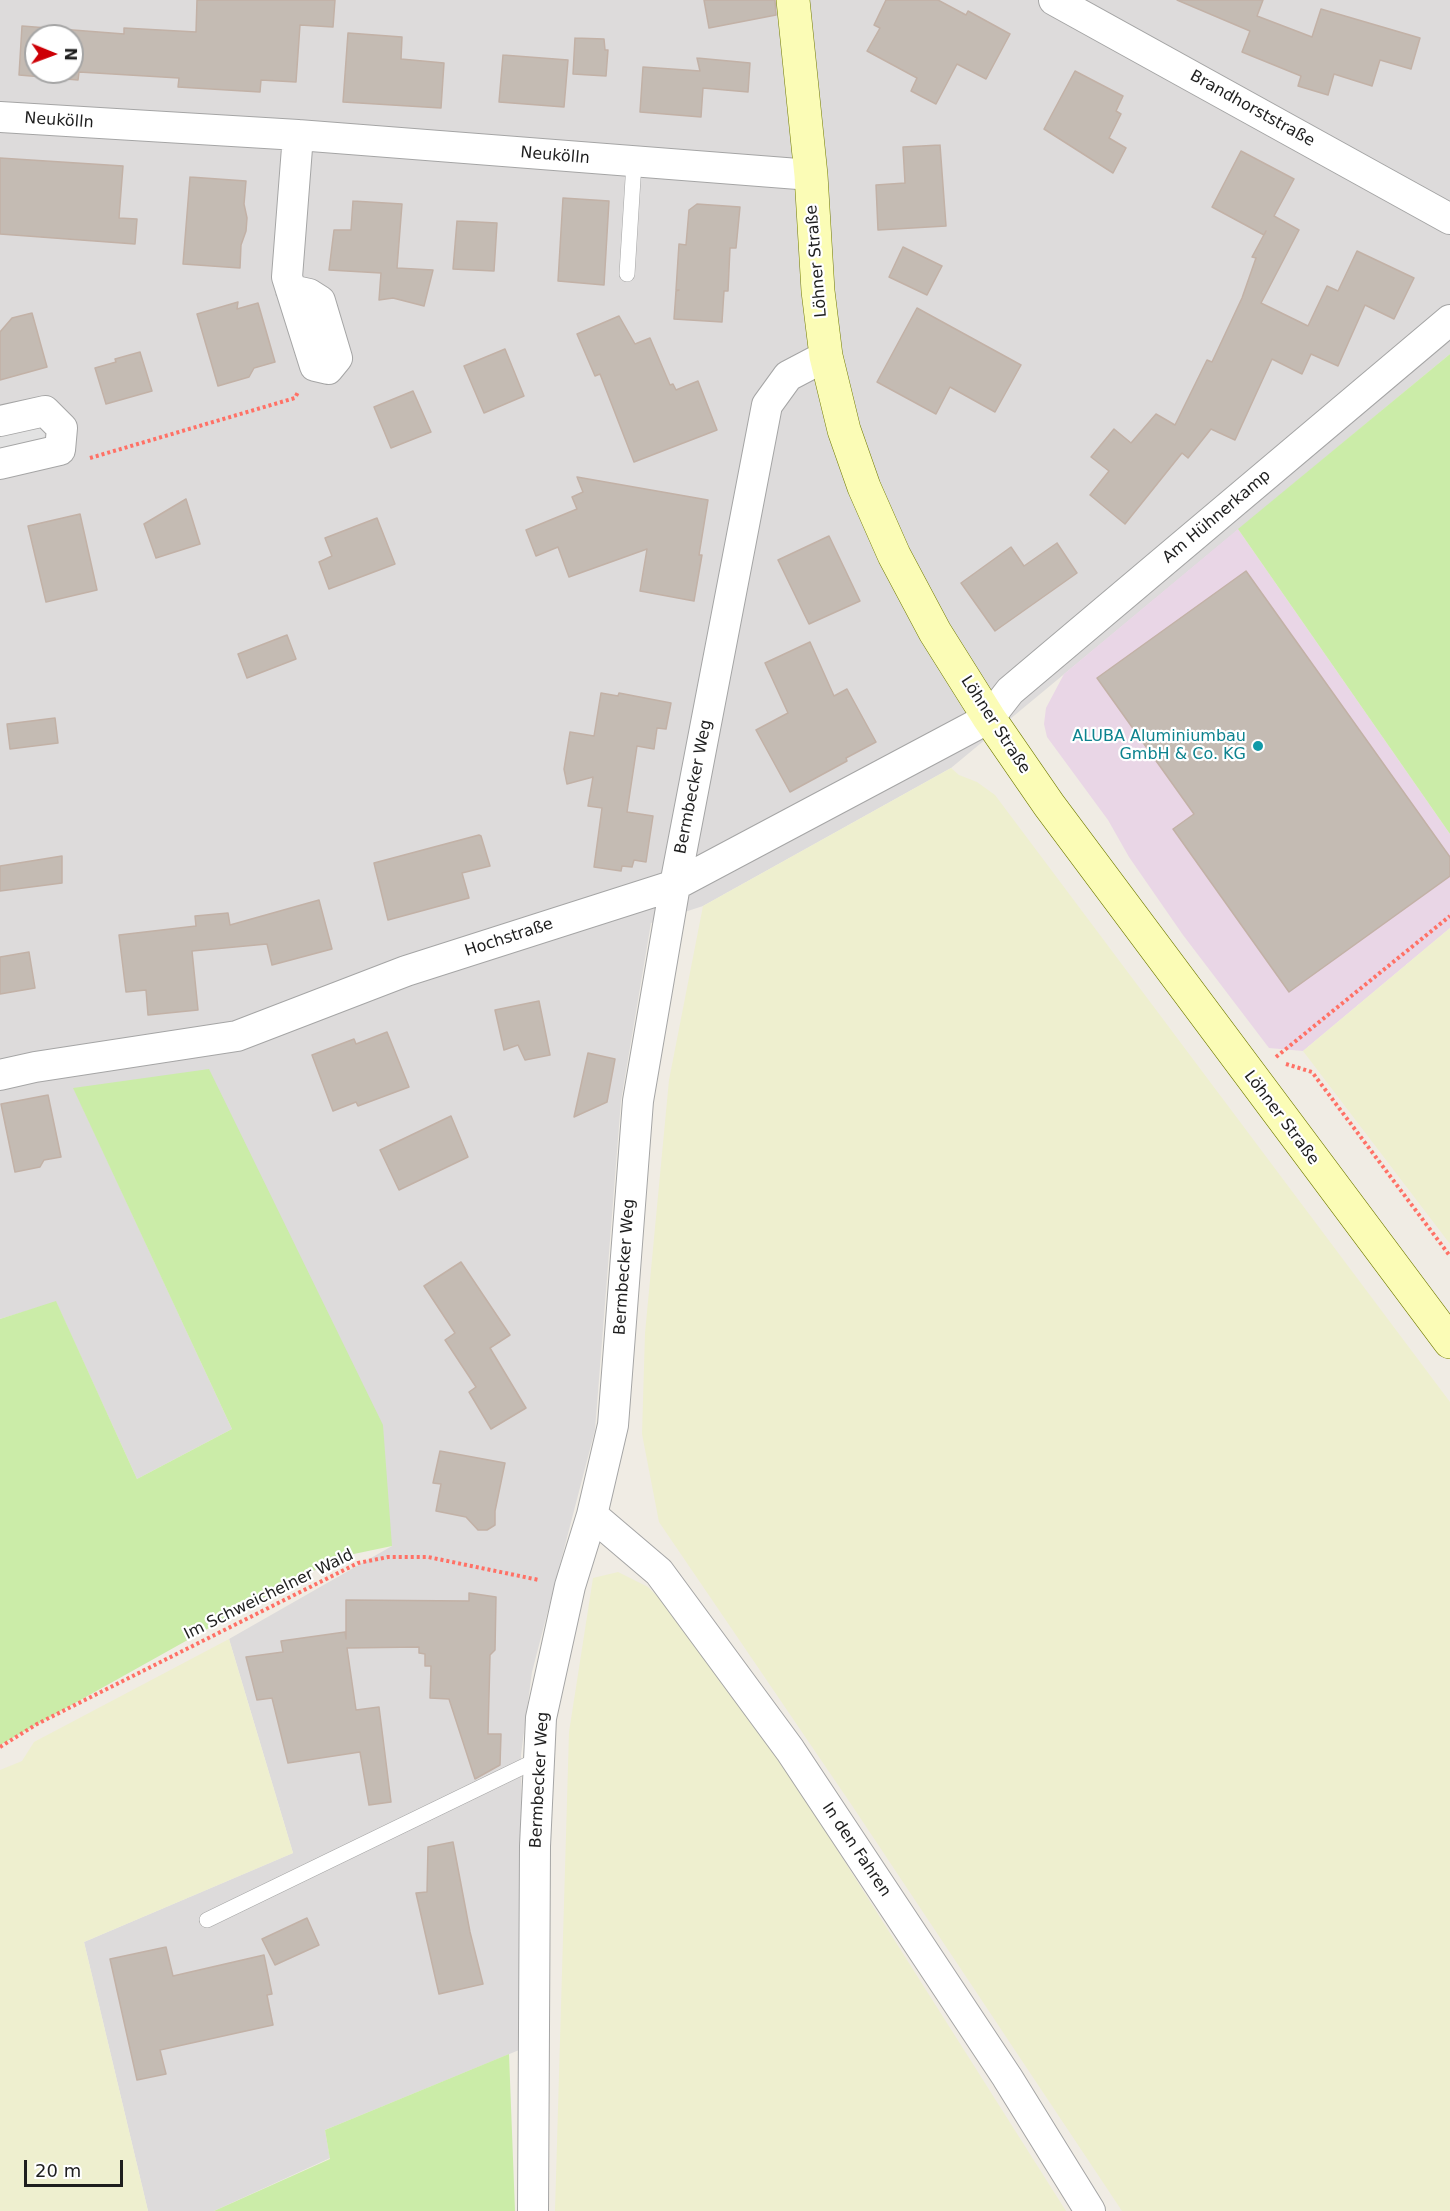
<!DOCTYPE html>
<html>
<head>
<meta charset="utf-8">
<style>
  body { margin:0 }
  #map { position:relative; width:1450px; height:2211px; overflow:hidden; background:#f0ece4; font-family:"DejaVu Sans",sans-serif }
  canvas { display:block }
  .north { position:absolute; left:24px; top:24px; width:60px; height:60px; box-sizing:border-box; background:#fff; border:2px solid #a5a5a5; border-radius:50%; rotate:91deg; font-size:16px; font-weight:700; line-height:24px; text-align:center; color:#1e1e1e }
  .north::after { content:''; display:block; margin:auto; width:21px; height:27px; background:#cd0006; clip-path:polygon(50% 0,100% 100%,50% 72%,0 100%) }
  .scale { position:absolute; left:24px; top:2160px; width:99px; height:27px; box-sizing:border-box; border:3px solid #1e1e1e; border-top:0; padding-left:8px; font-size:18px; line-height:21px; white-space:nowrap; color:#1e1e1e; -webkit-text-stroke:4px #fff; paint-order:stroke }
</style>
</head>
<body>
<div id="map">
<canvas width="1450" height="2211"></canvas>
<div class="north">N</div>
<div class="scale">20 m</div>
</div>
<script>
const context = document.querySelector('canvas').getContext('2d');
context.lineJoin = 'round';
function fill(path, color) { context.fillStyle = color; context.fill(path, 'evenodd'); }
const toPath = rows => new Path2D(rows.map(r => 'M' + r).join(''));
function trace(path, color, width, dash) { context.strokeStyle = color; context.lineWidth = width; context.lineCap = dash ? 'butt' : 'round'; context.setLineDash(dash || []); context.stroke(path); }
function write(font, color, halo, rows, align = 'center') {
  context.font = font + ' "DejaVu Sans",sans-serif'; context.lineWidth = 4.5; context.setLineDash([]); context.textBaseline = 'middle'; context.strokeStyle = halo; context.fillStyle = color; for (const [text, x, y, turn = 0] of rows) {
    context.save(); context.translate(x, y); context.rotate((+turn || 0) * Math.PI / 180); context.textAlign = isNaN(turn) ? turn : align; if (halo) context.strokeText(text, 0, 0); context.fillText(text, 0, 0); context.restore();
  }
}
const residential = toPath([
  [0,0,1450,0,1450,354,951,768,703,906,651,923,621,1101,595,1430,532,1672,521,1755,524,2048,325,2130,330,2158,214,2211,148,2211,84,1942,293,1853,229,1639,392,1546,74,1089,232,1429,137,1479,56,1302,0,1319],
  [36,36,72,36,72,72,36,72]
]);
const industrial = toPath([
  [1238,529,1450,834,1450,928,1303,1051,1269,1048,1183,935,1129,857,1108,820,1047,737,1044,724,1046,708,1064,674]
]);
const farmland = toPath([
  [951,768,959,775,977,782,995,795,1450,1402,1450,2211,1122,2211,853,1807,659,1522,642,1434,645,1333,669,1080,703,906],
  [1450,928,1450,1244,1303,1051],
  [618,1572,648,1587,675,1614,750,1712,1066,2211,555,2211,569,1732,593,1578],
  [229,1639,293,1853,84,1942,148,2211,0,2211,0,1770,22,1761,34,1742]
]);
const grass = toPath([
  [1450,354,1450,834,1238,529],
  [209,1069,383,1425,392,1546,349,1555,302,1576,0,1745,0,1319,56,1301,137,1479,232,1429,73,1088],
  [509,2054,515,2211,214,2211,330,2159,325,2130]
]);
const parking = toPath([
  [48,421,42,446,0,454,0,430]
]);
const building = toPath([
  [197,0,335,0,333,27,300,25,296,82,261,80,260,92,178,87,179,78,79,72,78,80,19,75,22,26,124,34,124,28,196,32,197,0],
  [36,36,72,36,72,72,36,72,36,36],
  [704,0,775,0,776,15,709,28,704,0],
  [886,0,938,0,966,15,968,11,1010,34,986,79,957,64,936,104,911,91,917,78,867,51,880,28,874,25,886,0],
  [1177,0,1263,0,1257,16,1312,37,1321,9,1420,38,1411,69,1380,60,1372,86,1334,74,1328,95,1298,86,1301,76,1242,52,1250,31,1177,0],
  [348,33,402,37,401,59,444,63,441,108,343,102,348,33],
  [575,38,604,39,605,50,608,50,606,76,573,74,575,38],
  [503,55,568,60,564,107,499,102,503,55],
  [697,58,750,63,748,92,703,88,701,117,640,112,643,67,700,71,697,58],
  [1075,71,1123,96,1116,111,1121,114,1109,138,1126,148,1113,173,1044,129,1075,71],
  [940,145,946,226,878,230,876,185,905,183,903,147,940,145],
  [1241,151,1294,179,1274,216,1299,230,1261,303,1308,326,1327,286,1338,291,1357,251,1414,278,1394,319,1365,305,1338,366,1311,354,1302,374,1272,359,1235,440,1211,429,1188,458,1182,453,1125,524,1090,495,1109,471,1091,457,1114,429,1131,443,1156,414,1175,425,1207,360,1212,362,1242,298,1256,258,1252,257,1266,231,1264,235,1212,207,1241,151],
  [0,158,123,166,119,218,137,219,135,244,0,234,0,158],
  [190,177,246,181,244,204,247,218,246,231,241,245,240,268,183,264,190,177],
  [563,198,609,201,604,285,558,281,563,198],
  [353,201,402,204,397,268,433,270,424,306,393,298,379,300,381,273,329,270,334,230,351,230,353,201],
  [697,204,740,207,736,248,730,248,728,291,724,291,722,322,674,319,676,291,679,290,676,290,679,244,686,245,689,210,697,204],
  [457,221,497,223,494,271,453,269,457,221],
  [903,247,942,266,927,295,889,277,903,247],
  [238,302,237,309,258,303,275,362,254,368,249,377,218,386,197,314,238,302],
  [917,308,1021,365,995,412,950,387,936,414,877,382,917,308],
  [32,313,47,367,0,380,0,332,12,318,32,313],
  [619,316,635,344,650,338,670,385,673,384,676,390,698,381,717,430,634,462,600,374,595,376,577,334,619,316],
  [505,349,524,396,484,413,464,366,505,349],
  [140,352,152,391,106,404,95,368,116,362,115,359,140,352],
  [413,391,431,432,391,448,374,407,413,391],
  [577,477,708,500,699,555,702,555,694,601,640,591,647,549,569,577,558,547,536,556,526,530,577,509,572,497,583,492,577,477],
  [186,499,200,544,156,558,144,524,186,499],
  [80,514,97,590,46,602,28,526,80,514],
  [377,518,395,564,329,589,319,562,332,556,325,538,377,518],
  [829,536,860,601,809,624,778,560,829,536],
  [1057,543,1077,573,995,631,961,583,1011,547,1024,566,1057,543],
  [1246,571,1450,857,1450,876,1289,992,1173,829,1194,814,1097,678,1246,571],
  [287,635,296,659,247,678,238,654,287,635],
  [810,642,834,696,847,689,876,742,846,758,847,761,790,792,756,730,788,713,765,663,810,642],
  [601,693,618,696,619,693,671,703,666,729,657,728,654,749,637,746,627,812,653,816,646,862,634,860,632,867,622,866,621,871,594,867,602,808,588,806,593,777,567,784,564,769,570,732,594,736,601,693],
  [55,718,58,743,10,749,7,724,55,718],
  [479,835,481,836,490,866,462,873,469,898,388,920,374,863,479,835],
  [62,856,62,883,0,891,0,866,62,856],
  [319,900,332,949,272,965,267,944,192,951,198,1010,148,1015,146,990,126,992,119,935,196,926,195,916,228,913,230,925,319,900],
  [29,952,35,988,0,994,0,957,29,952],
  [539,1001,550,1055,525,1060,518,1045,504,1050,495,1010,539,1001],
  [387,1032,409,1087,358,1106,356,1102,333,1111,312,1055,354,1039,356,1044,387,1032],
  [588,1053,615,1059,607,1102,574,1117,588,1053],
  [48,1095,61,1157,44,1160,40,1167,15,1172,1,1104,48,1095],
  [451,1116,468,1157,399,1190,380,1150,451,1116],
  [461,1262,510,1335,490,1348,526,1408,491,1429,469,1392,476,1387,445,1340,455,1333,424,1286,461,1262],
  [440,1451,505,1463,495,1511,495,1525,487,1530,478,1530,466,1517,436,1511,441,1484,433,1483,440,1451],
  [469,1593,496,1597,495,1650,490,1655,488,1734,501,1734,500,1765,475,1779,449,1699,430,1698,431,1666,425,1666,425,1654,419,1653,419,1647,347,1648,356,1710,379,1707,391,1802,369,1805,360,1752,288,1763,272,1698,257,1700,246,1657,283,1652,281,1641,345,1632,346,1639,346,1600,469,1601,469,1593],
  [453,1842,470,1932,483,1984,439,1994,416,1893,427,1892,428,1847,453,1842],
  [307,1918,319,1945,275,1965,262,1939,307,1918],
  [166,1947,173,1976,264,1955,272,1994,267,1995,273,2025,160,2050,166,2074,137,2080,110,1959,166,1947]
]);
const path = toPath([
  [90,458,295,398,298,392],
  [1276,1057,1450,916],
  [1286,1064,1312,1072,1450,1256],
  [0,1747,37,1724,358,1563,388,1557,428,1557,539,1580]
]);
const service = toPath([
  [627,274,634,163],
  [207,1920,539,1759]
]);
const minor = toPath([
  [1054,0,1450,219],
  [0,117,298,135,811,175],
  [291,290,309,294,320,301,337,358,328,369,315,366,287,277,298,135],
  [0,421,45,411,62,428,60,450,0,464],
  [0,1075,35,1067,237,1036,406,971,675,885,989,718,1010,691,1450,320],
  [592,1515,659,1572,790,1750,1007,2077,1090,2211],
  [533,2211,535,1846,541,1718,570,1586,592,1515,613,1425,638,1101,675,885,767,405,788,376,826,356]
]);
const secondary = toPath([
  [793,0,811,175,818,291,826,356,844,430,864,487,894,555,935,632,989,718,1049,805,1450,1342]
]);
const markers = [
  [1258,746,6,"#0f9aa8"]
];
const streetNames = [
  ["Brandhorststraße",1252,109,29],
  ["Neukölln",59,121,4],
  ["Neukölln",555,156,5],
  ["Löhner Straße",817,261,-95],
  ["Am Hühnerkamp",1217,517,-40],
  ["Löhner Straße",995,725,57],
  ["Bermbecker Weg",694,787,-79],
  ["Hochstraße",509,938,-18],
  ["Löhner Straße",1281,1118,53],
  ["Bermbecker Weg",625,1267,-86],
  ["Im Schweichelner Wald",269,1595,-26],
  ["Bermbecker Weg",540,1780,-87],
  ["In den Fahren",856,1850,56]
];
const cultureNames = [
  ["ALUBA Aluminiumbau",1246,737],
  ["GmbH & Co. KG",1246,755]
];
fill(residential, '#dddbdb');
fill(industrial, '#e9d6e6');
fill(farmland, '#eeefcf');
fill(grass, '#cbeca8');
fill(parking, '#e2e2e2');
fill(building, '#c4bbb3');
trace(building, '#c2b1a6', 1.5);
trace(service, '#a5a5a5', 16);
trace(minor, '#a5a5a5', 32);
trace(secondary, '#717b00', 34);
trace(path, '#ff7166', 4, [3, 3]);
trace(service, '#fff', 15);
trace(minor, '#fff', 30);
trace(secondary, '#fbfcb6', 33);
for (const [x, y, r, color] of markers) { const dot = new Path2D(); dot.arc(x, y, r, 0, 2 * Math.PI); context.fillStyle = color; context.fill(dot); trace(dot, '#fff', 2); }
write('16px', '#1e1e1e', '#fff', streetNames);
write('16px', '#0d838f', '#fff', cultureNames, 'right');
</script>
</body>
</html>
